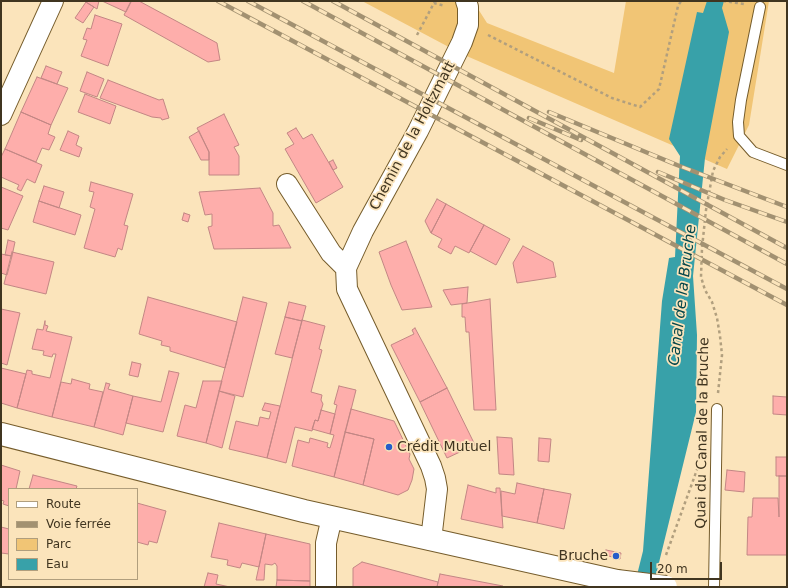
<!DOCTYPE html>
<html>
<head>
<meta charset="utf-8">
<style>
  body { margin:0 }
  #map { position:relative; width:788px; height:588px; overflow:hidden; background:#fbe4bb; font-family:"DejaVu Sans",sans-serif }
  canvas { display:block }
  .frame { position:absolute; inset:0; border:2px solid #403520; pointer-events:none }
  .legend { position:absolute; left:8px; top:488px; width:130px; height:92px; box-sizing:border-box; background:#fbe4bb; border:1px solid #b09e7d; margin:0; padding:5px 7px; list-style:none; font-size:12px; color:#403520 }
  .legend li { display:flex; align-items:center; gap:8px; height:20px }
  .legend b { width:20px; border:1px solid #b09e7d }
  .scale { position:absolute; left:650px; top:562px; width:72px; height:18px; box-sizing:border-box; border:2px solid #403520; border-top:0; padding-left:5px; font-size:12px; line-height:14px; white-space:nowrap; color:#403520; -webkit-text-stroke:3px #fbe4bb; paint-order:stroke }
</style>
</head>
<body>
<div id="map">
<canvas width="788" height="588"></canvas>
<div class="frame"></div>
<ul class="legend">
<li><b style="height:5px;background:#fff"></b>Route</li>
<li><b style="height:5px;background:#a29171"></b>Voie ferrée</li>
<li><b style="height:11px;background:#f1c575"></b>Parc</li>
<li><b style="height:11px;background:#38a1a9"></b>Eau</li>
</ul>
<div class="scale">20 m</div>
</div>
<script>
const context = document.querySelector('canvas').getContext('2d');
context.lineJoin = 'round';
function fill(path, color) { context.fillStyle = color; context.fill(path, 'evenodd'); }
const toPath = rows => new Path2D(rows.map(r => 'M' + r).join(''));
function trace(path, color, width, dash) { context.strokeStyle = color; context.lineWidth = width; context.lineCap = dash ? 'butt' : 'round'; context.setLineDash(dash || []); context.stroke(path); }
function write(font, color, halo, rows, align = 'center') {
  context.font = font + ' "DejaVu Sans",sans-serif'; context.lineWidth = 3.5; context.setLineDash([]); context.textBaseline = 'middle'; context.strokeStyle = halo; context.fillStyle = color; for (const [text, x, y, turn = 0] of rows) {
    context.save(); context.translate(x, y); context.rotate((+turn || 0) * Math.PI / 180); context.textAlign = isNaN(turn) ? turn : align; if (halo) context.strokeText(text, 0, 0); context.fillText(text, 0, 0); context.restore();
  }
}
const green = toPath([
  [362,1,473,1,487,23,614,73,626,1,769,1,749,125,727,169,462,54]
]);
const water = toPath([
  [707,1,724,1,722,8,729,32,705,158,693,276,697,335,696,412,653,587,634,587,643,551,662,301,669,258,675,257,680,156,669,139,697,12,703,13]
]);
const building = toPath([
  [84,1,99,1,97,9,84,1],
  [102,1,129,1,131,2,126,12,102,1],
  [139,1,217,43,220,60,208,62,124,15,131,1,139,1],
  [86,2,94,7,83,23,75,18,86,2],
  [95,15,122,24,108,66,81,56,87,40,83,39,87,28,91,29,95,15],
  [46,66,62,72,57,84,41,78,46,66],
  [87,72,104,79,97,97,80,91,87,72],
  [37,77,68,88,51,125,21,112,37,77],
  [108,80,159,100,163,99,169,118,162,120,161,118,152,117,100,98,108,80],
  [85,94,116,106,110,124,78,112,85,94],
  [21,112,51,125,48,134,55,137,49,150,42,148,36,162,5,149,21,112],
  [224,114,239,145,234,147,239,156,239,175,209,175,209,152,197,128,224,114],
  [296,128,303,139,312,134,343,187,316,203,285,149,294,144,287,133,296,128],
  [68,131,79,136,76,145,82,148,79,157,60,150,68,131],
  [199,131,209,152,209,160,201,160,189,137,199,131],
  [5,149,42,165,35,183,27,179,21,191,17,189,19,185,1,177,1,157,5,149],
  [333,160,337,168,333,170,329,162,333,160],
  [91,182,133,194,124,225,128,226,122,250,118,248,115,257,84,248,95,209,90,207,94,192,89,191,91,182],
  [44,186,64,192,59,208,39,201,44,186],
  [1,187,23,196,8,230,1,228,1,187],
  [260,188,273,213,273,226,279,225,291,248,214,249,208,227,212,226,212,214,205,215,199,192,260,188],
  [437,199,446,204,431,233,425,221,437,199],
  [39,201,81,215,75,235,33,222,39,201],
  [446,204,484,225,469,253,455,246,451,254,438,247,442,239,431,233,446,204],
  [184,213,190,215,188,222,182,220,184,213],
  [484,225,510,239,496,265,470,251,484,225],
  [8,240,15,242,12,256,5,255,8,240],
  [406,241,432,307,402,310,391,285,379,252,406,241],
  [523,246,553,262,556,277,517,283,513,263,523,246],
  [12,252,54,262,46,294,4,284,12,252],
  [1,254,12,256,7,275,1,273,1,254],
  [468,287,467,303,451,305,443,290,468,287],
  [148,297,237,322,225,368,170,351,170,347,161,345,162,341,139,334,148,297],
  [243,297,267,303,243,397,219,391,243,297],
  [490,299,496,410,474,410,469,332,466,332,465,317,462,317,462,304,490,299],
  [289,302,306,306,302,321,285,317,289,302],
  [1,309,20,313,7,365,1,363,1,309],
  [285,317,302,321,292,358,275,354,285,317],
  [302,320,325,326,319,349,322,350,311,392,322,395,321,400,323,404,318,421,315,420,312,431,295,427,286,463,267,458,302,320],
  [45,321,45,325,48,326,46,331,72,337,52,417,17,408,27,370,32,371,32,374,50,378,56,354,53,354,52,357,43,355,44,351,32,349,37,329,43,330,45,321],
  [415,328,447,388,420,402,391,345,414,334,412,330,415,328],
  [132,362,141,364,138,377,129,375,132,362],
  [1,368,26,374,17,408,1,403,1,368],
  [169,371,179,373,163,432,126,423,133,396,161,402,169,371],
  [72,379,90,384,89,389,103,392,94,427,52,417,61,382,71,384,72,379],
  [203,381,222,381,206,443,177,436,185,405,196,408,203,381],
  [106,383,110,384,108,389,133,396,123,435,94,427,106,383],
  [339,386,356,390,334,477,292,466,298,440,309,443,310,438,328,443,327,447,330,448,334,435,330,434,337,405,334,404,339,386],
  [447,388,475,445,447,458,420,402,447,388],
  [219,391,235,396,222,448,206,443,219,391],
  [773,396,787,397,787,415,773,414,773,396],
  [265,403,280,406,267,458,229,449,236,421,258,426,260,417,269,419,271,412,262,410,265,403],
  [351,409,394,421,410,454,409,459,414,469,412,480,408,490,398,495,363,485,374,439,345,432,351,409],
  [321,410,335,414,330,434,312,429,315,420,318,421,321,410],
  [345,432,374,439,363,485,334,477,345,432],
  [497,437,512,438,514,475,499,474,497,437],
  [539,438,551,439,549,462,538,461,539,438],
  [776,457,787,457,787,476,776,476,776,457],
  [1,465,20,471,16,489,9,489,9,506,3,504,4,501,1,500,1,465],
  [727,470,745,472,744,492,725,490,727,470],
  [33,475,77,486,76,489,29,489,33,475],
  [779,476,787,476,787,555,747,555,748,517,752,517,753,498,778,498,779,517,779,476],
  [517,483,544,489,537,523,502,516,501,491,515,494,517,483],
  [468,485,496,493,496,488,500,488,503,528,461,519,468,485],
  [544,489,571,494,564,529,537,523,544,489],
  [137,503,166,511,157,543,149,541,148,545,137,542,137,503],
  [219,523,266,534,259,567,242,563,240,568,227,565,228,560,211,557,219,523],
  [1,527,9,529,9,554,1,553,1,527],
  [266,534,310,544,310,581,277,580,277,566,275,563,272,565,265,564,264,580,256,580,266,534],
  [606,550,621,553,620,559,605,555,606,550],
  [362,562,438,582,437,587,353,587,353,568,362,562],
  [208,573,218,575,216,584,230,587,204,587,208,573],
  [440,574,503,586,503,587,437,587,440,574],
  [277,580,310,581,310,587,276,587,277,580]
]);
const path = toPath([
  [723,1,744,4],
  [417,35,434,3,445,6],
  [488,35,612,98,640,107,659,89,678,6,681,1],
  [718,393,722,355,720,336,717,318,712,302,705,290,701,277,702,248,706,210,713,171,720,157,727,149],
  [666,555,698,467]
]);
const lane = toPath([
  [760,7,741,100,738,122,739,136,753,152,787,165],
  [714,587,717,409]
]);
const street = toPath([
  [1,115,53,1],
  [287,184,331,253,346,268],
  [431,540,437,489,435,478,431,466,347,289,346,268,363,231,418,131,462,42,468,25,468,7,466,1],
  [326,587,326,543,332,517]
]);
const secondary = toPath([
  [1,434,304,511,617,581]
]);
const rail = toPath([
  [218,1,787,305],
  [248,1,787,289],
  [303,1,787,264],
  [333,1,787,248],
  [549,112,677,165,787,207],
  [529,118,581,140],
  [658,172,725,200,787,222]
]);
const secondaryBridge = toPath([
  [617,581,666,587]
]);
const markers = [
  [389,447,4,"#255dca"],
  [616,556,4,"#255dca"]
];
const streetNames = [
  ["Chemin de la Holtzmatt",413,136,-62],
  ["Quai du Canal de la Bruche",703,433,-89]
];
const poiNames = [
  ["Crédit Mutuel",397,447],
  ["Bruche",608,556,"right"]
];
const waterNames = [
  ["Canal de la Bruche",683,295,-83]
];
fill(green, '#f1c575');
fill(water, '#38a1a9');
fill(building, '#feaeab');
trace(building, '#c28684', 1);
trace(lane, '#755c2b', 12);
trace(street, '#755c2b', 22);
trace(secondary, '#755c2b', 24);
trace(path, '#b19f7e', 2.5, [3, 3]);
trace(lane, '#fff', 10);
trace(street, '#fff', 20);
trace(secondary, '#fff', 22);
trace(rail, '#a29171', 4.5);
trace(rail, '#fbe4bb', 3, [9]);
trace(secondaryBridge, '#755c2b', 24, []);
trace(secondaryBridge, '#fff', 22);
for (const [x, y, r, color] of markers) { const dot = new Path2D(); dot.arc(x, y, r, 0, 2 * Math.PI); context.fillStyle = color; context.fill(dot); trace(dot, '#fbe4bb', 1.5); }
write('14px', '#403520', '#fbe4bb', streetNames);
write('14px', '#403520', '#fbe4bb', poiNames, 'left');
write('italic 15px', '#044549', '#fbe4bb', waterNames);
</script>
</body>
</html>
